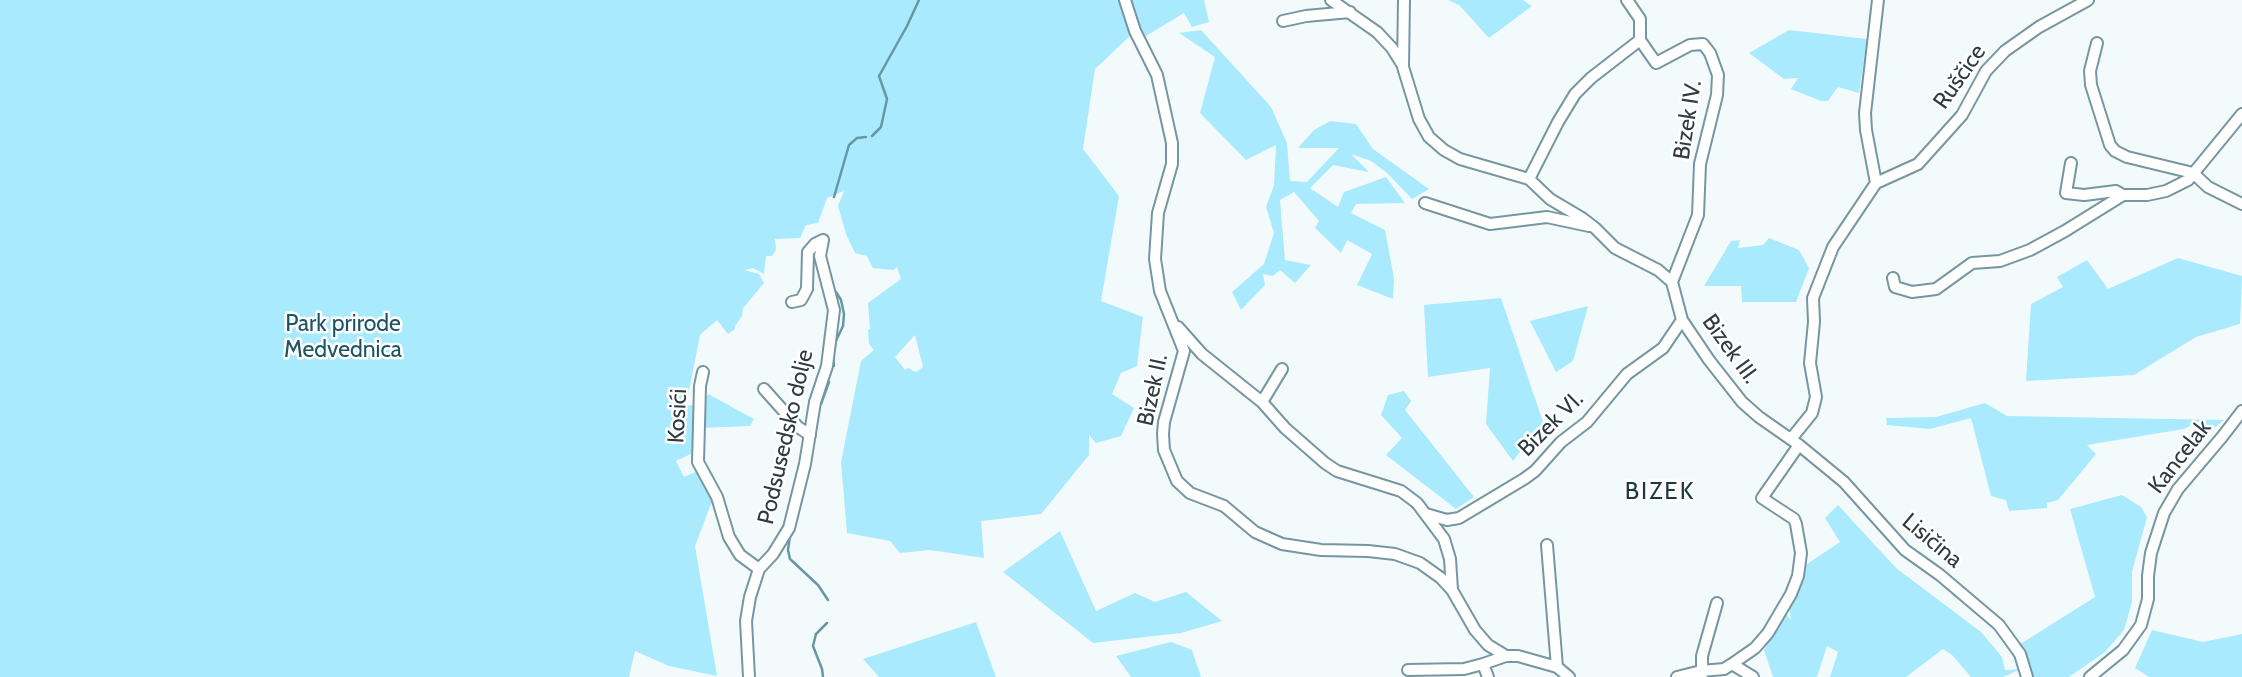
<!DOCTYPE html>
<html>
<head>
<meta charset="utf-8">
<style>
  body { margin:0 }
  canvas { display:block; background:#f3fafc }
</style>
</head>
<body>
<canvas width="2242" height="677"></canvas>
<script>
const context = document.querySelector('canvas').getContext('2d');
context.lineJoin = 'round';
function fill(path, color) { context.fillStyle = color; context.fill(path, 'evenodd'); }
const toPath = rows => new Path2D(rows.map(r => 'M' + r).join(''));
function trace(path, color, width, dash) { context.strokeStyle = color; context.lineWidth = width; context.lineCap = dash ? 'butt' : 'round'; context.setLineDash(dash || []); context.stroke(path); }
function write(font, color, halo, rows, align = 'center') {
  context.font = font + ' Cabin,sans-serif'; context.lineWidth = 5; context.setLineDash([]); context.textBaseline = 'middle'; context.strokeStyle = halo; context.fillStyle = color; for (const [text, x, y, turn = 0] of rows) {
    context.save(); context.translate(x, y); context.rotate((+turn || 0) * Math.PI / 180); context.textAlign = isNaN(turn) ? turn : align; if (halo) context.strokeText(text, 0, 0); context.fillText(text, 0, 0); context.restore();
  }
}
const green = toPath([
  [0,0,1204,0,1209,22,1192,27,1184,13,1136,42,1132,34,1095,69,1083,149,1119,196,1101,301,1143,317,1137,366,1121,373,1112,394,1134,408,1121,436,1096,443,1089,435,1089,455,1041,514,981,521,984,558,930,550,900,553,890,541,847,533,841,462,861,361,874,350,869,344,868,329,870,329,868,303,901,279,897,267,894,270,873,268,867,256,855,253,846,234,838,206,844,191,827,198,818,223,806,225,800,238,775,239,776,250,772,256,766,256,764,274,753,268,744,270,759,274,764,283,743,308,742,316,735,326,735,329,728,334,717,320,700,335,686,406,699,404,695,452,676,461,684,477,700,470,714,496,695,546,717,676,669,666,635,651,629,677,0,677],
  [915,335,923,367,916,372,908,368,905,370,895,357],
  [1448,0,1523,0,1532,6,1489,38,1459,5],
  [1201,30,1271,107,1287,143,1290,181,1307,182,1339,148,1298,148,1314,130,1330,121,1356,124,1373,149,1429,189,1412,199,1387,173,1371,161,1351,154,1369,172,1333,165,1310,188,1338,207,1344,192,1386,177,1405,203,1356,204,1351,213,1385,230,1394,278,1393,299,1357,285,1372,254,1347,240,1341,253,1315,228,1319,221,1294,192,1280,200,1285,260,1311,265,1295,283,1280,270,1273,276,1263,274,1265,285,1241,310,1232,292,1264,264,1274,233,1266,207,1274,185,1276,145,1246,160,1200,113,1215,57,1179,33],
  [1789,30,1867,39,1859,93,1838,87,1828,101,1821,101,1791,89,1798,78,1784,79,1749,53],
  [1769,238,1799,250,1809,268,1796,302,1742,302,1741,286,1704,286,1731,241,1740,240,1738,248,1763,245],
  [2178,258,2242,276,2240,324,2196,337,2134,375,2026,381,2031,304,2063,287,2057,277,2087,260,2108,289],
  [1501,298,1543,422,1513,461,1486,424,1490,368,1428,377,1424,305],
  [1588,306,1573,361,1556,372,1530,321],
  [1404,391,1411,401,1405,410,1474,497,1456,509,1386,455,1402,438,1381,415,1388,395],
  [708,394,754,419,750,426,700,428,703,404],
  [1985,403,2007,416,2224,420,2209,432,2195,423,2184,429,2087,445,2096,454,2058,500,2047,503,2047,508,2009,511,2006,500,1991,496,1971,418,1930,429,1887,425,1886,418,1936,417],
  [2122,495,2141,507,2147,517,2132,572,2132,602,2124,630,2105,652,2069,677,2029,677,2014,648,2095,597,2070,509],
  [1838,505,1896,568,1981,632,2002,657,2005,670,2021,669,2003,677,1971,677,1952,655,1943,649,1906,677,1830,677,1838,652,1827,646,1817,677,1773,677,1764,650,1785,612,1791,620,1788,598,1798,570,1840,542,1825,518],
  [1060,531,1096,611,1135,593,1155,602,1186,592,1222,621,1181,633,1093,643,1003,572],
  [976,622,996,677,879,677,863,659],
  [2152,630,2203,642,2242,634,2242,677,2149,677,2135,668],
  [1171,642,1192,650,1201,677,1131,677,1116,656]
]);
const stream = toPath([
  [872,136,881,127,887,99,879,76,907,26,919,0],
  [834,197,849,145,857,138,866,137],
  [834,345,843,326,844,314,841,300,836,292],
  [833,355,834,366],
  [821,404,829,382],
  [790,535,788,550,790,559,818,585,828,600],
  [823,677,822,669,813,646,816,634,827,623]
]);
const minor = toPath([
  [1125,0,1135,31,1157,75,1172,143,1172,164,1158,213,1155,259,1160,291,1184,351,1164,422,1163,434,1164,450,1177,481,1190,493,1224,506,1255,532,1282,544,1321,550,1368,551,1395,554,1420,563,1441,578,1452,590,1475,630,1488,645,1506,656,1518,656,1557,667,1569,677],
  [1331,0,1377,32,1392,48,1402,64],
  [1404,0,1403,67,1419,119,1429,137,1444,150,1460,159,1529,179,1550,199,1582,218,1595,228,1615,248,1658,270,1672,282,1682,320,1709,360,1742,402,1759,417,1799,445,1762,498,1794,519,1796,524,1801,553,1798,576,1791,594,1768,633,1755,648,1732,664],
  [1627,0,1640,19,1640,40,1656,63,1690,45,1703,44,1710,53,1718,75,1717,95,1700,164,1698,215,1672,282],
  [1283,21,1306,16,1350,12],
  [2097,43,2090,71,2091,85,2110,145,2115,151,2127,157,2193,173,2208,187,2242,204],
  [2071,163,2066,193,2084,195,2116,191,2123,195],
  [1529,179,1558,122,1575,94,1591,78,1640,40],
  [1876,183,1918,164,1962,115,1986,71,2005,51,2039,27,2088,0],
  [1425,203,1490,224,1547,217,1589,226],
  [1893,278,1895,287,1912,292,1936,289,1972,263,2000,261,2030,250,2065,231,2123,195,2147,195,2166,191,2188,180,2242,114],
  [792,302,801,300,807,289,808,252,815,244,823,240],
  [1178,327,1202,354,1262,402,1285,428,1325,463,1337,471,1401,491,1417,503,1444,539,1450,559,1452,590],
  [703,372,700,386,698,462,717,497,729,537,740,555,759,569],
  [764,389,798,427,810,435],
  [1262,402,1282,369],
  [1791,439,1812,413,1816,397,1810,363,1814,322,1813,298,1833,247,1876,183,1866,130,1865,113,1878,0],
  [1799,445,1844,482,1905,550,1940,575,1999,625,2020,654,2027,677],
  [1426,514,1447,520,1459,518,1524,479,1535,471,1561,442,1587,422,1627,374,1663,348,1682,320],
  [1547,545,1557,667],
  [1408,670,1464,669,1483,664],
  [1702,675,1702,656,1717,603],
  [749,677,746,621,750,597,759,569,773,554,789,528,805,464,815,402,827,366,834,310,820,256,823,240],
  [1488,677,1483,664,1506,656],
  [1677,677,1701,671,1724,669,1732,664,1753,677],
  [2090,677,2123,650,2141,625,2148,599,2148,576,2151,553,2164,513,2178,489,2222,437,2242,411]
]);
const streetNames = [
  ["Ruščice",1960,77,-55],
  ["Bizek IV.",1688,120,-81],
  ["Bizek III.",1730,349,54],
  ["Bizek II.",1153,390,-78],
  ["Kosići",678,416,-87],
  ["Bizek VI.",1551,424,-45],
  ["Podsusedsko dolje",786,437,-77],
  ["Kancelak",2180,457,-52],
  ["Lisičina",1932,541,40]
];
const parkNames = [
  ["Park prirode",343,324],
  ["Medvednica",343,350]
];
const neighbourhoodNames = [
  ["BIZEK",1660,492]
];
fill(green, '#aaeafe');
trace(stream, '#6797a6', 2.5);
trace(minor, '#7697a2', 14);
trace(minor, '#fff', 10);
write('23px', '#2e3c40', '#fff', streetNames);
write('23px', '#1e5362', '#fff', parkNames);
context.letterSpacing = '2px';
write('24px', '#1a3942', '#fff', neighbourhoodNames);
context.letterSpacing = '0px';
</script>
</body>
</html>
